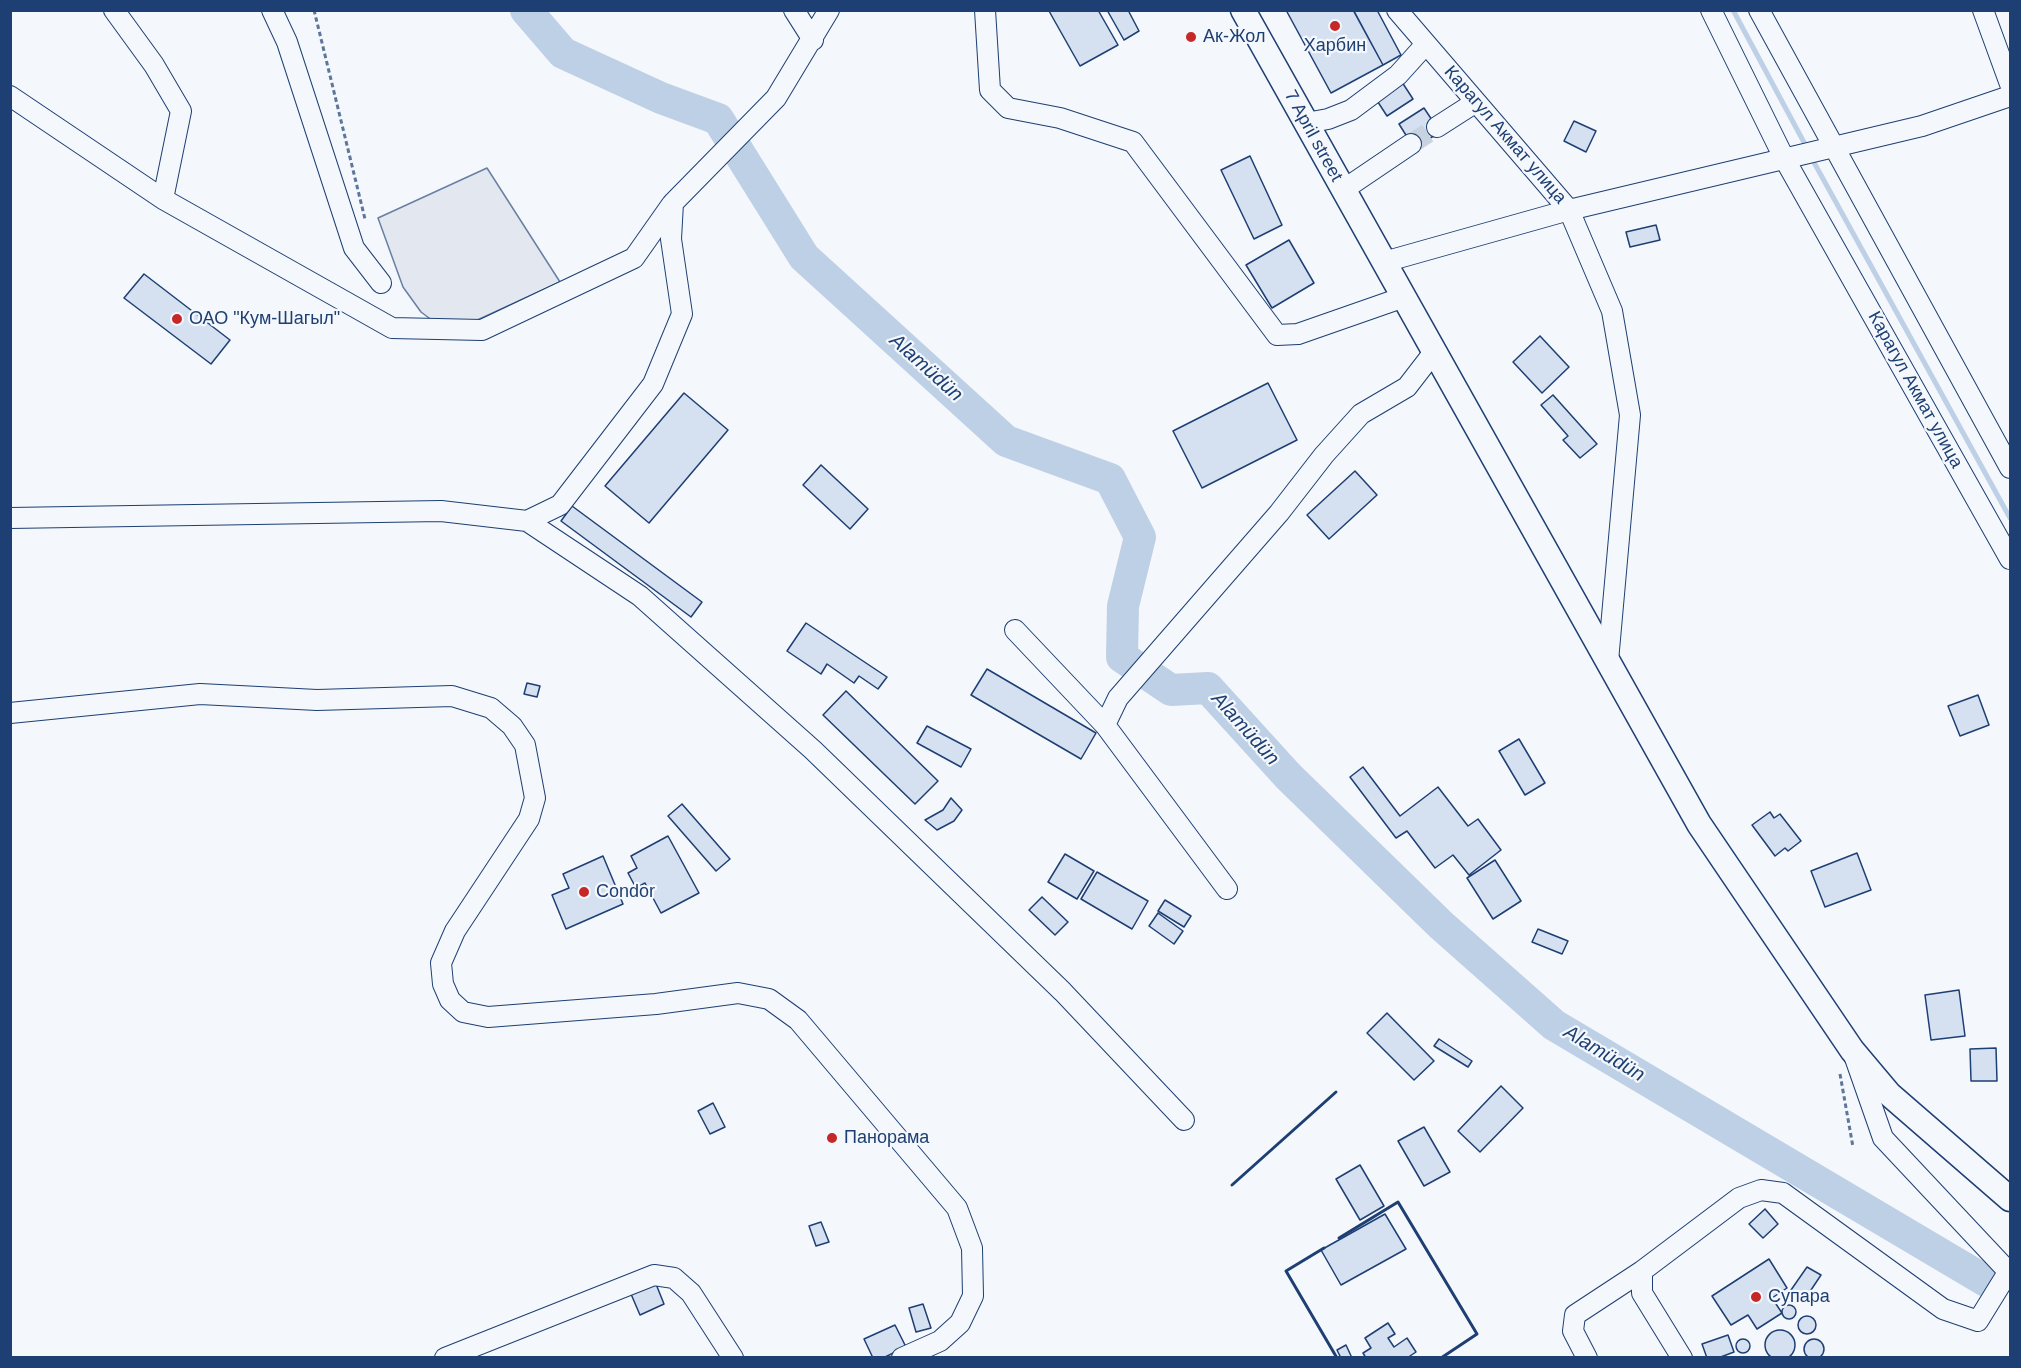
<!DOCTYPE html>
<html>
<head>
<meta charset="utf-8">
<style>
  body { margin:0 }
  #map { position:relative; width:2021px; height:1368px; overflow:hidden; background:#f4f7fb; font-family:Arial,sans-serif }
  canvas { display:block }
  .frame { position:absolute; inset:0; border:12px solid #1d3f73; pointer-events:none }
</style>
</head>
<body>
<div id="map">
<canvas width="2021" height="1368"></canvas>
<div class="frame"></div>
</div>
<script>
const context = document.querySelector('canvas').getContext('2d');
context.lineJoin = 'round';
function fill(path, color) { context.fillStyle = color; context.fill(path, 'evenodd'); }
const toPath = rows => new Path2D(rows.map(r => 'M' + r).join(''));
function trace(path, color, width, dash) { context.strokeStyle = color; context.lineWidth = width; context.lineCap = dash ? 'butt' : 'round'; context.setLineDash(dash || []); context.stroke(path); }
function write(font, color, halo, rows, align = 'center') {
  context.font = font + ' Arial,sans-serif'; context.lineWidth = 4.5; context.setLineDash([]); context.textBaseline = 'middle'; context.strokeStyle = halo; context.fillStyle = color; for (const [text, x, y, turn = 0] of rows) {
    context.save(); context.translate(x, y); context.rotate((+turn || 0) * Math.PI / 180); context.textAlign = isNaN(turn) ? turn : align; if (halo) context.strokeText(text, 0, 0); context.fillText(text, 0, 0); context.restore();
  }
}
const parking = toPath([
  [487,168,560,282,449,333,421,312,403,287,378,218,487,168]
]);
const stream = toPath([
  [1733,10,1807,148],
  [1811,157,2010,518]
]);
const river = toPath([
  [526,10,563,53,661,98,718,119,804,257,1006,441,1110,479,1140,537,1123,606,1122,657,1171,690,1208,688,1288,776,1441,925,1554,1025,1986,1281]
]);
const building = toPath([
  [1098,10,1118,45,1080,66,1049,11,1098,10],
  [1107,10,1128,10,1139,31,1124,40,1107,10],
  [1286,10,1353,10,1383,65,1331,93,1286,10],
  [1377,10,1401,55,1383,65,1354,11,1377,10],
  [1400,79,1413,99,1387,116,1374,96,1400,79],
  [1424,108,1440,132,1414,148,1399,124,1424,108],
  [1574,121,1596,131,1586,152,1564,141,1574,121],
  [1250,156,1282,225,1254,239,1221,170,1250,156],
  [1656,225,1660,240,1630,247,1626,232,1656,225],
  [1289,240,1314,283,1272,308,1246,265,1289,240],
  [144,274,230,340,211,364,124,298,144,274],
  [1540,336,1569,367,1542,393,1513,362,1540,336],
  [1268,383,1297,440,1202,488,1173,431,1268,383],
  [684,393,728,430,649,523,605,486,684,393],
  [1553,395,1597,444,1580,458,1563,440,1568,436,1541,405,1553,395],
  [821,465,868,509,850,529,803,485,821,465],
  [1355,471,1377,495,1329,539,1307,515,1355,471],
  [572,506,702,602,691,617,561,521,572,506],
  [806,623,887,677,878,689,859,676,854,683,827,664,821,674,787,651,806,623],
  [987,669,1096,733,1081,759,971,695,987,669],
  [527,683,540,686,537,697,524,694,527,683],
  [846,691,938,781,915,804,823,715,846,691],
  [1978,695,1989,725,1960,736,1948,706,1978,695],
  [927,726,971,749,961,767,917,743,927,726],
  [1519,739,1545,783,1525,795,1499,751,1519,739],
  [1363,767,1400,816,1438,787,1468,826,1478,819,1501,850,1469,875,1453,855,1435,868,1407,831,1396,838,1350,777,1363,767],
  [951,798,962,810,954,821,937,830,925,820,943,810,951,798],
  [682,804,730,859,716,871,668,816,682,804],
  [1770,812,1774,818,1780,814,1801,841,1788,851,1785,848,1775,856,1752,825,1770,812],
  [668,836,699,893,661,913,645,883,636,888,628,873,637,868,631,856,668,836],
  [1857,853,1871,890,1825,907,1811,871,1857,853],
  [1065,854,1094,871,1077,899,1048,882,1065,854],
  [603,856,623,904,566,929,552,895,569,888,563,874,603,856],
  [1495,860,1521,901,1493,919,1467,878,1495,860],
  [1097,872,1148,901,1132,929,1081,899,1097,872],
  [1042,897,1068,922,1055,935,1029,910,1042,897],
  [1165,900,1191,916,1184,927,1158,911,1165,900],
  [1158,913,1183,931,1174,944,1149,926,1158,913],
  [1538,929,1568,941,1562,954,1532,942,1538,929],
  [1959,990,1965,1036,1931,1040,1925,995,1959,990],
  [1387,1013,1434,1061,1414,1080,1367,1033,1387,1013],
  [1439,1039,1472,1061,1468,1067,1434,1046,1439,1039],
  [1996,1048,1997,1081,1971,1081,1970,1049,1996,1048],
  [1501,1086,1523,1108,1480,1152,1458,1131,1501,1086],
  [713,1103,725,1127,710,1134,698,1111,713,1103],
  [1424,1127,1450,1172,1424,1186,1398,1141,1424,1127],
  [1360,1165,1384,1206,1360,1220,1336,1179,1360,1165],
  [1765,1209,1778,1224,1763,1238,1749,1224,1765,1209],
  [1385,1214,1406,1249,1341,1285,1321,1250,1385,1214],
  [821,1222,829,1242,816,1246,809,1226,821,1222],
  [1769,1259,1787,1288,1772,1298,1782,1313,1757,1329,1748,1315,1731,1325,1712,1296,1769,1259],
  [1807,1267,1821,1275,1805,1299,1791,1290,1807,1267],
  [656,1284,664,1304,640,1315,631,1294,656,1284],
  [923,1304,931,1328,916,1332,909,1308,923,1304],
  '1782 1312a7 7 0 1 1 14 0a7 7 0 1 1-14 0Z',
  '1798 1325a9 9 0 1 1 18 0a9 9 0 1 1-18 0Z',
  [1388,1323,1395,1334,1388,1338,1394,1347,1407,1338,1416,1352,1407,1358,1366,1358,1363,1353,1371,1348,1365,1338,1388,1323],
  [895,1325,906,1347,883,1358,873,1358,864,1339,895,1325],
  '1765 1345a15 15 0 1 1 30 0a15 15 0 1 1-30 0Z',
  [1728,1335,1734,1352,1718,1358,1707,1358,1702,1344,1728,1335],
  '1736 1346a7 7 0 1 1 14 0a7 7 0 1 1-14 0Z',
  '1804 1349a10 10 0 1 1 20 0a10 10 0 1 1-20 0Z',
  [1346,1345,1352,1358,1341,1358,1337,1350,1346,1345]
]);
const minorTunnel = toPath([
  [1411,144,1437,127]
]);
const path = toPath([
  [314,10,365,219],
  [1840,1074,1853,1147]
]);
const minor = toPath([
  [114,10,154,65,181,111,163,199],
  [272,10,287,42,354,248,381,283],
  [794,10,813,40],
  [985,10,990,90,1008,108,1060,118,1133,142,1277,335,1298,334,1404,297],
  [1397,10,1569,210,1612,311,1630,415,1608,661],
  [1711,10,1784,158,2010,559],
  [1759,10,2010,468],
  [1983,10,2010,84],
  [10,96,163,199,392,328,482,330,634,258,672,204],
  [1306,123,1328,119,1351,110,1398,75,1426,44],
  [1437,127,1476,102],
  [1343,190,1411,144],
  [1384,262,1569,210,1922,126,2010,96],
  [10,518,441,511,527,521,560,505,653,384,682,314,671,239,673,203,776,98,829,10],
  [527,521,640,596,813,750,1063,992,1184,1120],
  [1015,630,1105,725,1118,698,1279,513,1324,455,1361,414,1407,387,1434,352],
  [10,713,200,694,317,700,452,696,491,708,512,726,525,745,535,798,529,819,455,931,441,963,443,984,450,1000,463,1012,488,1017,656,1004,738,993,769,999,798,1020,957,1208,972,1248,973,1296,960,1323,940,1341,902,1358],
  [1105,725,1227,889],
  [445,1358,654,1275,674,1278,691,1293,733,1358],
  [1587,1358,1573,1331,1575,1315,1642,1271],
  [1682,1358,1642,1293,1642,1271,1739,1198,1761,1190,1783,1193,1943,1309,1978,1321,2007,1274,2005,1268,1883,1138,1855,1058]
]);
const major = toPath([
  [1243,10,1699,824,1852,1050,1889,1094,2010,1199]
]);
const wall = toPath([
  [1232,1185,1336,1092],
  [1339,1238,1398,1202,1477,1334,1441,1358],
  [1324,1248,1286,1271,1337,1358]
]);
const markers = [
  [1335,26,6,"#c62828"],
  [1191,37,6,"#c62828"],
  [177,319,6,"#c62828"],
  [584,892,6,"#c62828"],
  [832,1138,6,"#c62828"],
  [1756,1297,6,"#c62828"]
];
const poiNames = [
  ["Ак-Жол",1203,37],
  ["Харбин",1335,46,"center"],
  ["ОАО \"Кум-Шагыл\"",189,319],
  ["Condor",596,892],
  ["Панорама",844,1138],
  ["Супара",1768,1297]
];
const streetNames = [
  ["Карагул Акмат улица",1505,135,49],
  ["7 April street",1313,136,61],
  ["Карагул Акмат улица",1915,390,61]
];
const waterNames = [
  ["Alamüdün",926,368,42],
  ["Alamüdün",1245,729,48],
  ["Alamüdün",1604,1054,31]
];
fill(parking, '#e3e8f0');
trace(parking, '#687fa3', 1.5);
trace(stream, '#bed0e5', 5);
trace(river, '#bed0e5', 32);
fill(building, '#d5e0f0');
trace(building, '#1d3f73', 1.5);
trace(minorTunnel, '#c9d2e0', 20, [20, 10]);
trace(minor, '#1d3f73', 22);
trace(major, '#1d3f73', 27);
trace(path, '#5e769c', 3, [4.5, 3]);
trace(minor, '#f4f7fb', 20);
trace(major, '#f4f7fb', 24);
trace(wall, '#1d3f73', 3);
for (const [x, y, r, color] of markers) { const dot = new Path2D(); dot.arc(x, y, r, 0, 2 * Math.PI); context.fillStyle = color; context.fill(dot); trace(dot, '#f4f7fb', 2); }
write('18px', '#1d3f73', '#f4f7fb', poiNames, 'left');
write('18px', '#1d3f73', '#f4f7fb', streetNames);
write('italic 20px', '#1d3f73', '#f4f7fb', waterNames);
</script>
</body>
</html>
